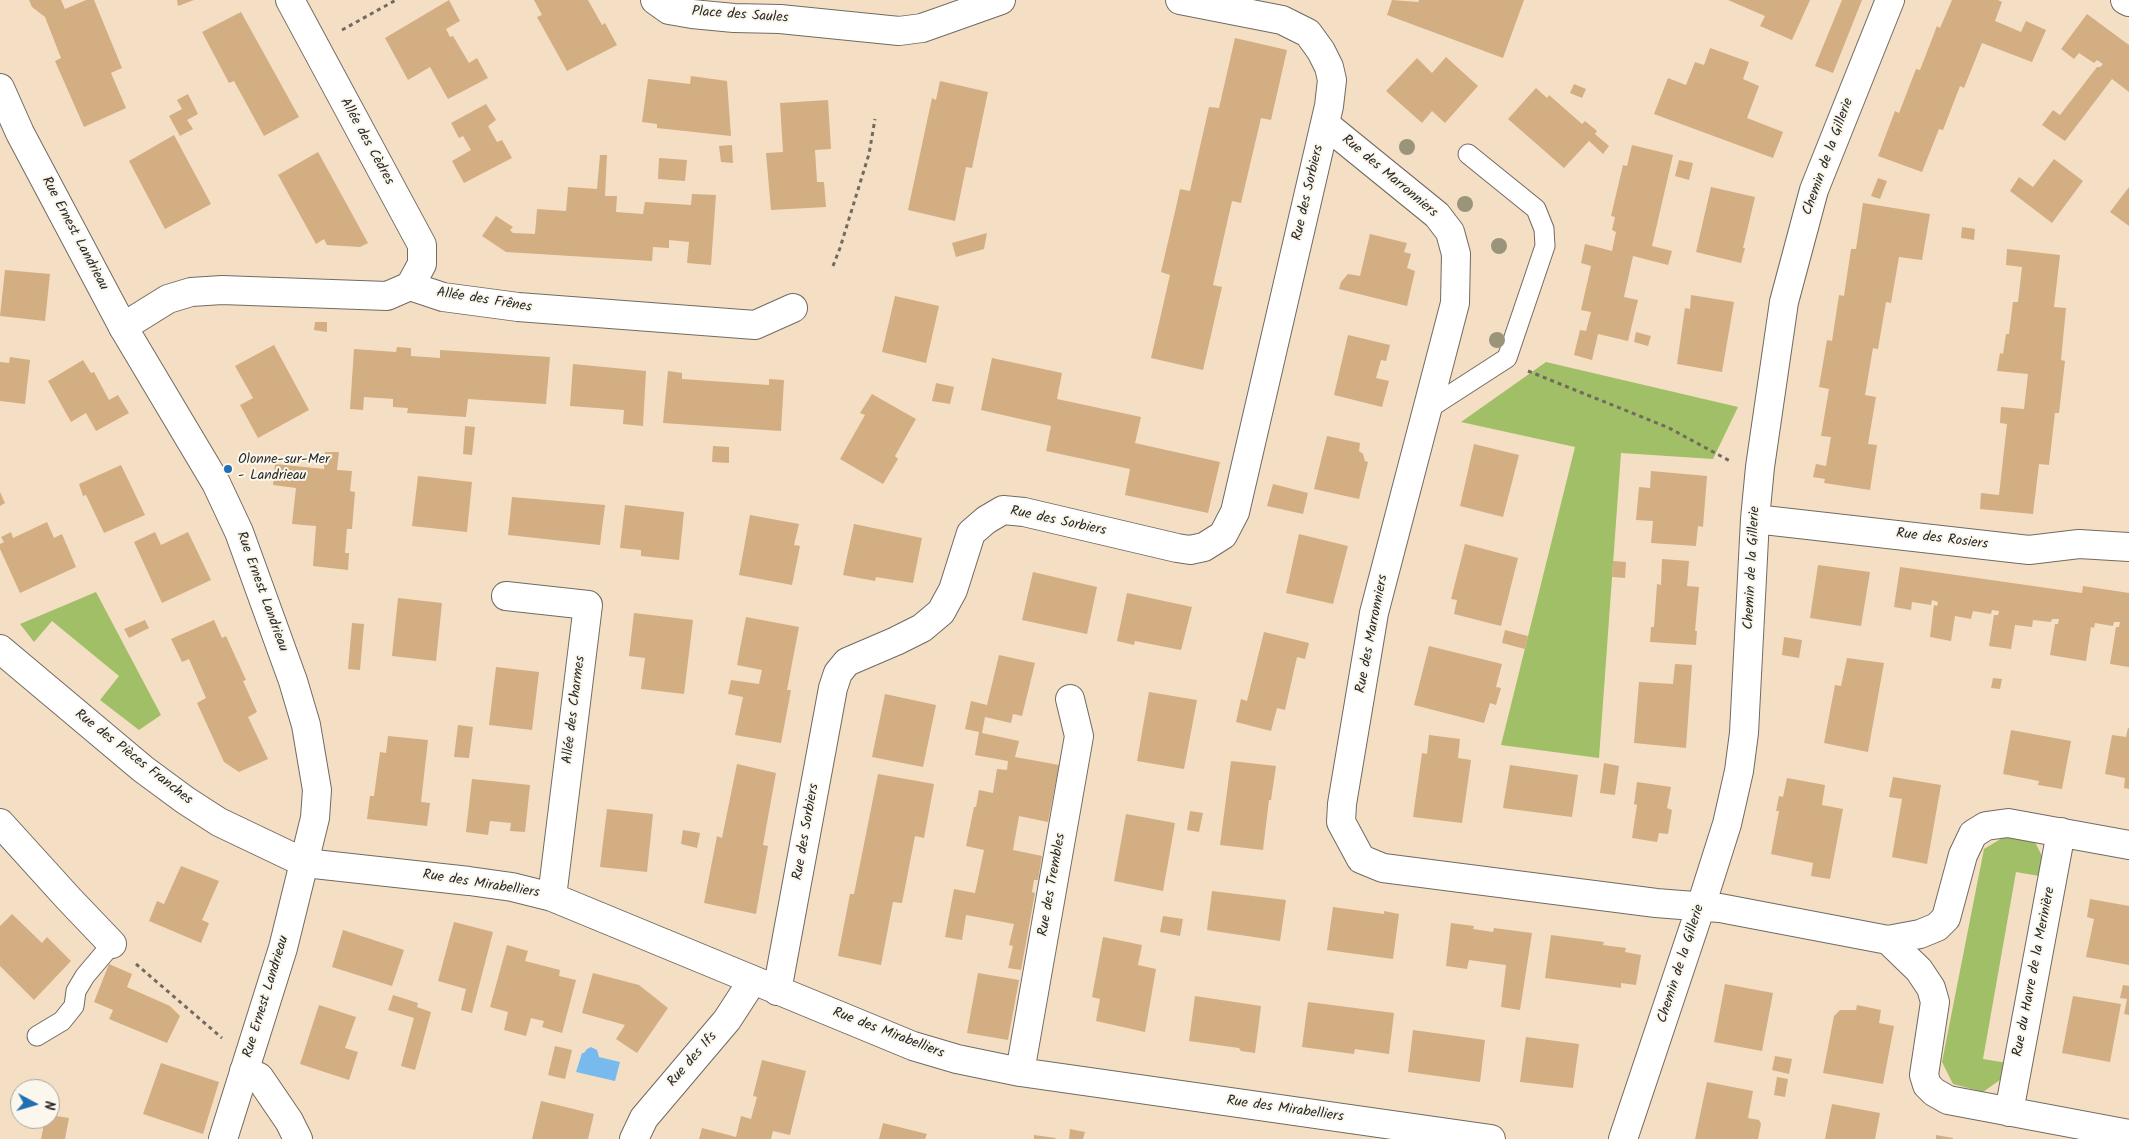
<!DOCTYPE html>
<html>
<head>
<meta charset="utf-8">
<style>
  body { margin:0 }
  #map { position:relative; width:2129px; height:1139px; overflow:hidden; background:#f5dfc4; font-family:Kalam,sans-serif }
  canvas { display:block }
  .north { position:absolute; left:10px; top:1079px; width:50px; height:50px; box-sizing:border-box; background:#fbf7ec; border:1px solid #a8a59f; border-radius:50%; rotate:96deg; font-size:14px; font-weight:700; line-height:20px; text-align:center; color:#2b2b2b }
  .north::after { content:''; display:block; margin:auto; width:18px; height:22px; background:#1f6fb2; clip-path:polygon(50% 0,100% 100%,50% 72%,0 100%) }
</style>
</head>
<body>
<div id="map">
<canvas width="2129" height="1139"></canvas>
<div class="north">N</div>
</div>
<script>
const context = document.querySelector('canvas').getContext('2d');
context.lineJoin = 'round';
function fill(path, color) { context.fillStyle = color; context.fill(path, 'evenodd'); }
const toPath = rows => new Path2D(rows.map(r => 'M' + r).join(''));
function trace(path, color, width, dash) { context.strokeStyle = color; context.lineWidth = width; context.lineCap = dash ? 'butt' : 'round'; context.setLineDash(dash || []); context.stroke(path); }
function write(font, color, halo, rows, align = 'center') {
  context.font = font + ' Kalam,sans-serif'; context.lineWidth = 4; context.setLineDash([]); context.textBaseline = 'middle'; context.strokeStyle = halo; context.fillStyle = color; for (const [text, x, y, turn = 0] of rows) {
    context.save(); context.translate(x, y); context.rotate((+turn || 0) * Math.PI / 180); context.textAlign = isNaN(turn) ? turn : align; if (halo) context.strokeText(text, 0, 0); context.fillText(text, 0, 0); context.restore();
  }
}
const green = toPath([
  [1546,362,1738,407,1713,459,1621,453,1599,758,1501,745,1575,447,1461,422],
  [96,592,161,715,139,730,100,700,119,676,52,621,34,642,20,624],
  [2004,837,2035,842,2043,858,2039,876,2016,872,1983,1059,2007,1063,2004,1077,1983,1092,1953,1084,1942,1062,1984,849]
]);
const water = toPath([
  [591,1047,597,1050,599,1057,620,1062,615,1081,576,1072,582,1053,584,1053,587,1049]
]);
const building = toPath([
  [29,0,61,0,65,9,86,0,94,0,122,68,111,73,126,108,84,127,55,61,61,58,45,17,32,7],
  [177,0,194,0,178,6],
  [449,0,460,21,446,29,450,37,453,36,469,63,477,58,488,78,448,99,430,67,408,80,385,38],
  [534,0,588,0,602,25,605,23,617,45,567,71,537,17,542,15],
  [1392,0,1418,2,1419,0,1524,0,1503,58,1387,15],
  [1728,0,1810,0,1792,40,1760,26,1765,16],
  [1842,0,1862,0,1833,73,1815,66],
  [1952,0,1998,0,2002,2,1995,21,2021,32,2026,21,2046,30,2032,62,1982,43,1964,88,1960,86,1943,130,1939,129,1922,172,1878,156,1895,111,1899,113,1916,69,1920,70,1937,26,1940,28],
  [241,12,299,117,264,136,234,81,229,83,202,32],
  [2087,14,2129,45,2129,92,2112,79,2065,141,2042,125,2053,110,2060,115,2097,67,2100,67,2103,64,2097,60,2094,63,2079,53,2074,59,2061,49],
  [1235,38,1287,50,1271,120,1261,118,1241,203,1232,201,1213,285,1222,287,1203,370,1151,358,1170,275,1161,272,1177,203,1180,189,1190,191,1209,107,1219,108],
  [1710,48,1749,62,1743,79,1759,86,1747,118,1783,132,1773,158,1654,114,1668,78,1686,85,1695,62,1704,65],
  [1446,57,1478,86,1445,123,1432,111,1422,123,1386,91,1417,58,1432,73],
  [691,76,727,81,731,136,657,128,657,124,642,122,648,79,690,84],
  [940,81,988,92,972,168,966,167,955,221,908,210,932,98,936,100],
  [1574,84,1586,89,1582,98,1570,93],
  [1536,88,1547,98,1549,95,1582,124,1585,121,1597,131,1595,134,1609,146,1603,154,1589,141,1564,168,1508,119],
  [188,94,198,114,187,120,193,129,180,136,169,116,182,109,177,100],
  [828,100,831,149,815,150,817,182,824,182,826,207,771,210,766,153,783,152,780,103],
  [486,104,496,120,488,126,497,142,502,140,512,158,464,183,452,161,471,150,463,136,459,138,451,123],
  [174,135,211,204,165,229,129,161],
  [732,145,733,163,721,162,719,146],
  [1632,145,1673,155,1652,246,1672,251,1668,265,1633,256,1624,297,1638,300,1628,341,1598,334,1592,360,1574,355,1580,330,1586,331,1591,312,1581,310,1591,266,1581,263,1585,244,1612,251,1616,232,1612,230,1615,217,1611,216,1623,165,1627,166],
  [318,152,368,243,360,247,327,245,324,239,316,244,278,175],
  [600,155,607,155,605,196,617,196,616,212,643,214,645,202,691,205,692,194,716,195,711,265,687,263,689,242,669,240,669,248,653,247,652,261,506,252,482,236,496,216,513,227,510,230,513,233,535,234,537,209,566,211,568,187,597,189],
  [659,158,687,160,685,181,658,179],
  [2054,159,2083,181,2052,223,2010,191,2019,177,2033,187],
  [1679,160,1693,163,1689,180,1675,176],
  [1878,178,1887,181,1880,199,1871,196],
  [1711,187,1755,197,1743,248,1745,248,1741,263,1696,252],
  [2129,187,2129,226,2110,212],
  [1863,203,1930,214,1922,260,1899,257,1891,303,1886,302,1878,349,1873,348,1865,395,1876,397,1868,444,1877,445,1870,490,1824,483,1825,479,1813,477,1816,464,1826,466,1831,437,1821,436,1829,389,1819,387,1827,340,1832,341,1839,295,1844,296,1851,249,1856,249],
  [1962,227,1975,229,1974,240,1961,238],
  [987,233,984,249,956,257,952,243],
  [1370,234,1407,243,1404,252,1411,254,1407,268,1415,271,1407,306,1339,289,1341,282,1348,274,1360,276],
  [2007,249,2060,255,2054,307,2066,308,2061,360,2065,361,2059,413,2055,413,2049,465,2039,464,2033,514,1980,509,1981,493,1999,495,2007,424,2000,423,2001,407,2024,409,2028,374,1997,371,2000,353,2003,354,2006,334,2009,334,2013,302,2018,302,2022,267,2006,265],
  [5,270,50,274,45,321,0,316],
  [1691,295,1734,302,1722,372,1677,364,1685,308,1690,309],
  [895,296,939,306,926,363,882,352],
  [315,322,327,322,327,332,314,330],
  [1636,332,1651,336,1648,346,1634,342],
  [1348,335,1390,345,1386,361,1381,360,1376,378,1389,381,1382,407,1334,395],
  [274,345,309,410,258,438,240,405,253,398,235,366],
  [397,347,411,348,411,356,440,358,440,350,550,357,546,404,468,399,466,417,407,413,408,408,393,407,393,399,364,397,363,410,350,409,354,349,396,352],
  [10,357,30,360,25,404,0,401,0,362,9,363],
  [992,358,1062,373,1057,399,1141,417,1135,443,1220,462,1208,513,1125,495,1130,469,1046,451,1051,426,981,410],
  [83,360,91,373,94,372,109,400,118,395,129,413,96,431,86,413,71,422,48,381],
  [573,364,646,371,643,426,623,424,624,410,570,406],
  [668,371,682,373,682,379,769,385,769,379,784,380,781,431,663,423],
  [936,383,954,387,950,404,932,401],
  [872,394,916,419,895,456,898,459,883,484,840,459,865,415,860,413],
  [465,426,475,427,472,455,463,454],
  [1327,436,1360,443,1359,451,1363,454,1365,461,1368,462,1359,499,1314,489],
  [1474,444,1519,455,1503,517,1460,506],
  [713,446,729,447,729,463,712,462],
  [325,452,339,452,337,470,352,471,350,491,355,492,352,529,347,529,345,553,349,553,348,570,313,566,316,526,292,524,296,488,273,485,275,464,324,469],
  [121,465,145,515,104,533,86,495,83,496,79,484],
  [1651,471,1707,476,1703,527,1698,526,1696,546,1651,543,1653,521,1636,520,1639,487,1650,488],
  [418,476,472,482,467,532,412,526],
  [1273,484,1308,493,1303,514,1267,506],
  [0,492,5,503,0,506],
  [512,497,605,505,600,545,508,535],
  [625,505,684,512,679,560,641,556,641,550,620,548],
  [750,515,799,524,794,545,800,546,792,585,739,575],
  [47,522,54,538,62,534,76,567,20,593,0,549,0,544,4,542,1,537,11,532,13,538],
  [854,524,922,538,913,583,876,577,875,581,843,575],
  [155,532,161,545,188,532,211,580,162,603,134,542],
  [1299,534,1348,546,1333,604,1286,593],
  [1465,544,1518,558,1501,626,1454,614,1457,600,1451,599],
  [1662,559,1689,561,1687,586,1699,587,1695,631,1697,631,1696,645,1650,642,1651,627,1654,627,1657,584,1661,585],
  [1613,561,1626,562,1625,578,1612,577],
  [1818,565,1870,572,1861,626,1810,618],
  [1900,567,2082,593,2083,586,2129,593,2129,667,2110,664,2116,627,2119,627,2120,622,2114,622,2113,626,2095,623,2094,628,2091,627,2086,661,2050,655,2055,624,2058,624,2059,619,2052,619,2051,622,2033,620,2032,627,2015,625,2011,649,1989,646,1994,615,1998,615,1999,611,1992,610,1991,614,1973,611,1971,619,1955,616,1951,641,1930,637,1934,605,1937,606,1938,602,1932,600,1931,605,1912,602,1911,610,1894,607],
  [1033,572,1097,587,1087,634,1022,620],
  [1127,593,1192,607,1181,650,1135,641,1134,645,1117,641],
  [398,598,442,603,436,661,392,656],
  [634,613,693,620,684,694,641,689,645,658,629,656],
  [746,617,799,627,787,690,791,690,781,743,735,735,743,697,728,694,731,680,759,684,762,670,737,665],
  [145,620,149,628,129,638,124,629],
  [214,620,222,638,226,636,246,680,243,681,257,712,248,717,268,759,239,772,224,762,197,703,206,698,189,659,182,662,171,639],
  [352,623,364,624,360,670,348,669],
  [1505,630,1528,636,1525,649,1502,643],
  [1264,632,1309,643,1305,659,1297,657,1285,710,1277,708,1271,731,1236,722,1241,699,1247,701],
  [1784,637,1802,640,1799,658,1782,655],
  [1429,646,1502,664,1496,687,1501,688,1496,705,1490,703,1484,723,1414,705],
  [999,655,1035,663,1022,716,1013,714,1011,723,985,717,982,733,1019,741,1015,757,1059,765,1048,822,1019,816,1013,850,1042,856,1038,880,1034,880,1032,892,1035,893,1021,970,1008,968,1013,946,1009,945,1014,924,966,915,962,940,945,937,954,889,975,893,984,850,966,846,974,807,976,807,979,790,993,793,997,769,1007,770,1008,761,975,755,979,732,965,729,971,701,987,705],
  [1847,658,1884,663,1868,752,1824,743,1835,685,1841,686],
  [1675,664,1692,665,1686,748,1634,743,1639,682,1673,684],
  [496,667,539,672,532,730,489,725],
  [1993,678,2002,679,2000,689,1991,688],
  [1149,692,1197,700,1184,769,1137,761],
  [885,694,936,705,923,767,872,757],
  [458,725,473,727,469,758,454,757],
  [2128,728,2129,728,2129,789,2124,788,2125,778,2105,774,2112,735,2126,737],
  [2011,730,2071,741,2062,789,2038,785,2039,781,2003,774],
  [1429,735,1460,739,1458,758,1471,760,1462,823,1413,817,1422,753,1427,754],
  [388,736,428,740,421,802,430,803,427,826,367,819,370,796,374,796,380,752,386,753],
  [1231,761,1276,766,1271,800,1269,800,1263,850,1220,845],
  [1604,763,1619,766,1615,795,1600,793],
  [737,764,776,773,763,845,768,846,756,914,704,903,717,836,722,838],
  [1510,765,1578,775,1572,817,1503,808],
  [878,774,934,784,924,838,915,836,902,903,893,902,881,965,838,956,850,894,854,894],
  [1893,777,1941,785,1927,864,1892,857,1902,799,1889,797],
  [1787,778,1825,785,1822,805,1843,809,1830,879,1811,876,1813,863,1771,854,1779,811,1776,811,1779,796,1783,797],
  [472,779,530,785,525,832,510,831,511,823,490,821,488,835,466,832],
  [1637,782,1671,787,1667,808,1672,810,1668,834,1659,833,1657,842,1632,838,1637,805,1634,804],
  [607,809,653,814,647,872,600,867],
  [1190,811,1203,813,1199,832,1187,830],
  [1126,814,1175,823,1163,891,1114,881],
  [683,830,700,833,697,848,681,844],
  [181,866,219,881,202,920,209,923,201,943,149,921,157,901,164,904],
  [1212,891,1286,900,1280,941,1207,930],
  [2090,899,2129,906,2129,965,2086,957,2094,919,2087,917],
  [1333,907,1384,914,1384,911,1399,914,1393,959,1327,950],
  [12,914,42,943,47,937,71,961,34,1000,0,966,0,926],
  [1163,916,1183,919,1180,936,1160,932],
  [454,922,493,932,472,1013,461,1010,466,989,438,981],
  [1451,923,1474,926,1473,929,1493,932,1494,928,1532,933,1520,1010,1501,1007,1506,965,1469,960,1467,969,1446,966],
  [343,930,404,950,392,986,332,967],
  [1551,935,1604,942,1603,945,1626,948,1625,952,1641,955,1636,985,1621,983,1621,988,1545,978],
  [1103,937,1142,945,1138,965,1156,969,1145,1032,1096,1021,1100,999,1092,997],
  [507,945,528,951,525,961,560,970,559,976,576,980,562,1033,542,1027,544,1021,531,1018,526,1036,504,1030,508,1012,490,1007],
  [109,964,132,974,127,987,170,1006,180,1016,167,1043,109,1019,113,1010,94,1002],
  [593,973,639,985,668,1008,637,1053,616,1039,625,1025,582,1013],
  [978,973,1019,980,1008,1040,967,1033],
  [1725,984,1773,993,1762,1051,1714,1042],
  [2123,985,2129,986,2129,1015,2124,1014,2127,999,2120,998],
  [393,995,418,1003,417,1007,431,1012,415,1070,401,1066,414,1018,388,1010],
  [1195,996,1261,1006,1255,1053,1241,1051,1239,1048,1189,1041],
  [2073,996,2121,1004,2110,1062,2062,1053],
  [1308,1002,1394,1013,1389,1054,1355,1049,1354,1054,1302,1047],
  [319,1005,356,1017,345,1048,358,1052,349,1080,300,1064],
  [1857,1005,1881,1010,1879,1023,1894,1026,1883,1084,1823,1073,1834,1016,1840,1010,1856,1010],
  [1413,1030,1485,1040,1480,1082,1408,1072],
  [1526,1037,1579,1044,1573,1088,1520,1082],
  [555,1046,572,1050,565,1079,548,1075],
  [1775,1056,1792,1059,1789,1074,1772,1070],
  [762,1060,806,1071,790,1135,773,1131,771,1139,699,1139,702,1128,736,1137,741,1116,751,1119,757,1097,753,1096],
  [161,1063,219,1082,203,1134,143,1114],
  [1777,1077,1788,1079,1785,1097,1774,1095],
  [1707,1082,1753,1091,1748,1118,1759,1120,1761,1124,1758,1139,1695,1139],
  [541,1101,594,1114,588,1139,532,1139],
  [1832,1104,1880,1113,1875,1139,1825,1139],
  [50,1115,69,1118,65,1139,41,1139,45,1119,50,1119],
  [883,1123,927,1134,925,1139,879,1139],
  [1070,1129,1085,1132,1083,1139,1069,1139],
  [1034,1135,1056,1138,1055,1139,1034,1139],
  [1936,1135,1953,1138,1953,1139,1936,1139]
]);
const path = toPath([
  [342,30,396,0],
  [833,266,840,248,869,154,875,119],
  [1528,371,1669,428,1730,461],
  [136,964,222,1038]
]);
const lane = toPath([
  [1428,409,1507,358,1545,246,1544,229,1536,209,1468,154],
  [37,1036,62,1021,74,1006,76,991,85,976,112,944]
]);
const street = toPath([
  [290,0,422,245,422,264,410,286],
  [655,0,669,10,692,14,734,18,780,19,899,31,922,28,1001,0],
  [2125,0,2129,2],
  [1325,124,1437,215,1450,232,1456,254,1455,303,1374,613,1342,804,1341,822,1361,859,1383,868,1656,903,1720,908,1888,940,1920,934,1937,927,1946,918,1963,855,1973,834,1986,826,2008,823,2129,845],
  [123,327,168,299,191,292,222,290,387,296,410,286,443,297,518,307,755,325,793,308],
  [1755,519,2029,550,2079,544,2129,547],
  [506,596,588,605,552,897],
  [0,649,143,769,185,800,219,822,305,863,469,881,512,887,552,897,913,1046,957,1059,1020,1072,1491,1139],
  [0,823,69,899,112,944],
  [1888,940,1919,970,1931,988,1935,1002,1924,1075,1927,1085,1934,1092,1948,1100,2129,1134],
  [777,991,833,688,838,673,847,662,896,641,922,628,941,612,953,590,971,533,986,520,1003,510,1024,512,1177,548,1190,550,1204,547,1223,535,1235,512,1329,106,1332,80,1329,67,1321,51,1308,33,1282,20,1180,0],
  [244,1071,259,1077,289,1121,298,1139],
  [1020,1072,1079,736,1070,699],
  [2009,1112,2061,832],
  [634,1139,644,1118,727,1020,753,980],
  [1623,1139,1701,906,1727,824,1739,771,1744,733,1755,519,1760,467,1784,302,1814,190,1890,0]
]);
const secondary = toPath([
  [0,88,20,133,123,327,216,483,239,532,293,681,306,725,317,790,315,818,283,948,223,1139]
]);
const trees = [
  [1407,147],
  [1465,204],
  [1499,246],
  [1497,340]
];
const markers = [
  [228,469,5,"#1f6fb2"]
];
const streetNames = [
  ["Place des Saules",740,16,4],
  ["Allée des Cèdres",366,142,61],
  ["Chemin de la Gillerie",1829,157,-70],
  ["Rue des Marronniers",1389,177,40],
  ["Rue des Sorbiers",1309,193,-77],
  ["Rue Ernest Landrieau",74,234,62],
  ["Allée des Frênes",484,301,9],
  ["Rue des Sorbiers",1058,522,12],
  ["Rue des Rosiers",1942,540,7],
  ["Chemin de la Gillerie",1753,568,-87],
  ["Rue Ernest Landrieau",261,592,70],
  ["Rue des Marronniers",1373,634,-79],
  ["Allée des Charmes",575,710,-83],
  ["Rue des Pièces Franches",133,758,38],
  ["Rue des Sorbiers",807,832,-80],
  ["Rue des Mirabelliers",481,885,9],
  ["Rue des Trembles",1053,885,-80],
  ["Chemin de la Gillerie",1682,964,-72],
  ["Rue du Havre de la Merinière",2035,972,-79],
  ["Rue Ernest Landrieau",267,997,-73],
  ["Rue des Mirabelliers",888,1034,21],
  ["Rue des Ifs",693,1060,-49],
  ["Rue des Mirabelliers",1285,1110,8]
];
const poiNames = [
  ["Olonne-sur-Mer",238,461],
  ["- Landrieau",238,477]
];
fill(green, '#a0bf67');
fill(water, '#78baed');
fill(building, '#d2ae82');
trace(lane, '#726a61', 21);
trace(street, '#726a61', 30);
trace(secondary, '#726a61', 30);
trace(path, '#726a61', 3, [4, 4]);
trace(lane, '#fff', 19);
trace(street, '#fff', 28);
trace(secondary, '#fff', 28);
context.fillStyle = '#99947a';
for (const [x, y] of trees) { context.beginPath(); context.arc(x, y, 8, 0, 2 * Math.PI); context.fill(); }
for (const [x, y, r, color] of markers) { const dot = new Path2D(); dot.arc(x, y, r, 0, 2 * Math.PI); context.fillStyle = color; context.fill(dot); trace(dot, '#fbf7ec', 2); }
write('14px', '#2b2b2b', '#fbf7ec', streetNames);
write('14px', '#2b2b2b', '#fbf7ec', poiNames, 'left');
</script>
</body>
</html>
